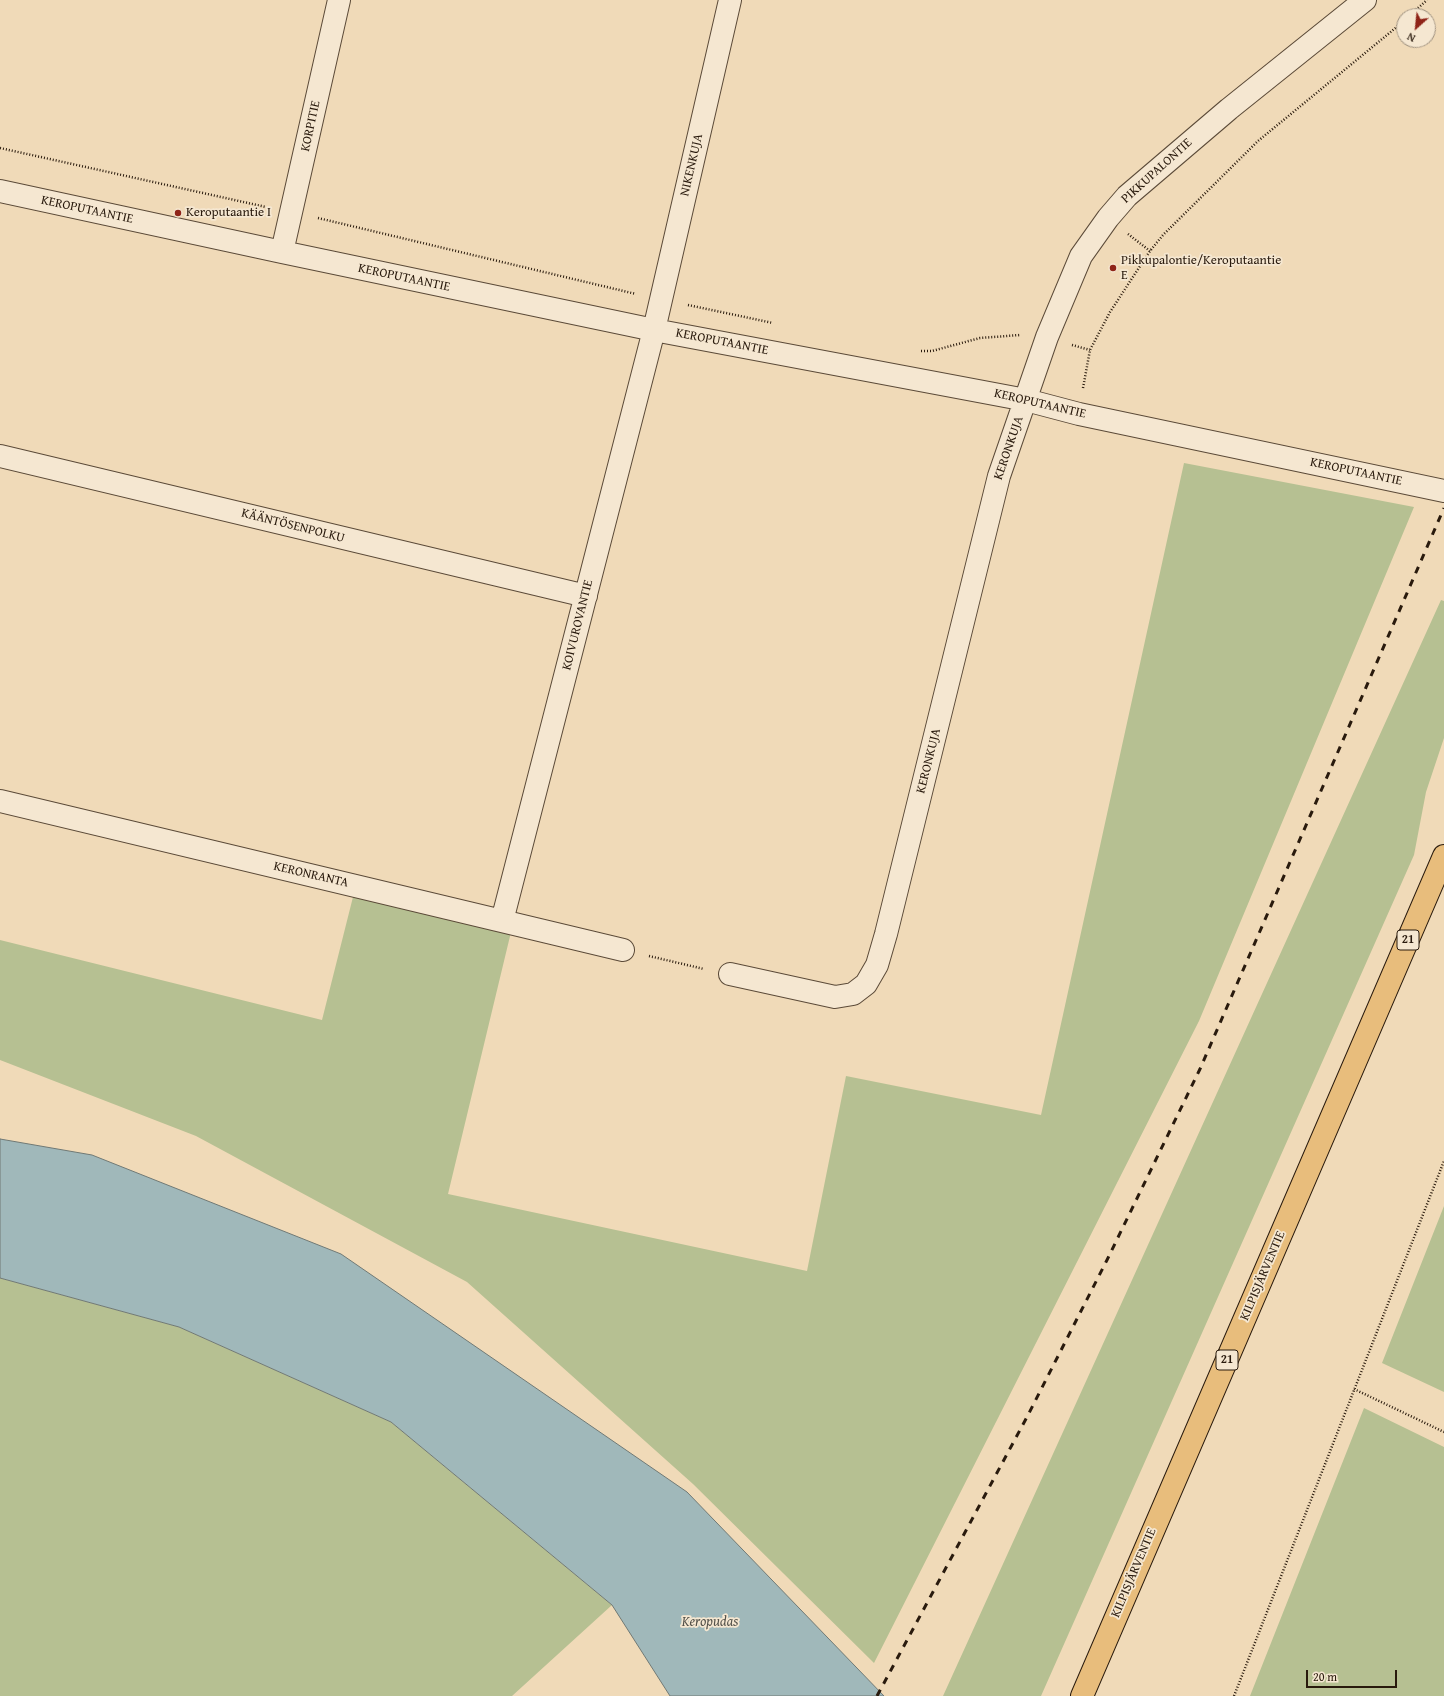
<!DOCTYPE html>
<html>
<head>
<meta charset="utf-8">
<style>
  body { margin:0 }
  #map { position:relative; width:1444px; height:1696px; overflow:hidden; background:#f0dab8; font-family:"Gentium Book Plus",serif }
  canvas { display:block }
  .north { position:absolute; left:1396px; top:8px; width:40px; height:40px; box-sizing:border-box; background:#f5e7d1; border:1px solid #a39583; border-radius:50%; rotate:207deg; font-size:11px; font-weight:700; line-height:16px; text-align:center; color:#291a0d }
  .north::after { content:''; display:block; margin:auto; width:14px; height:18px; background:#8f2418; clip-path:polygon(50% 0,100% 100%,50% 72%,0 100%) }
  .scale { position:absolute; left:1306px; top:1670px; width:91px; height:18px; box-sizing:border-box; border:2px solid #291a0d; border-top:0; padding-left:5px; font-size:12px; line-height:14px; white-space:nowrap; color:#291a0d; -webkit-text-stroke:3px #f5e7d1; paint-order:stroke }
</style>
</head>
<body>
<div id="map">
<canvas width="1444" height="1696"></canvas>
<div class="north">N</div>
<div class="scale">20 m</div>
</div>
<script>
const context = document.querySelector('canvas').getContext('2d');
context.lineJoin = 'round';
function fill(path, color) { context.fillStyle = color; context.fill(path, 'evenodd'); }
const toPath = rows => new Path2D(rows.map(r => 'M' + r).join(''));
function trace(path, color, width, dash) { context.strokeStyle = color; context.lineWidth = width; context.lineCap = dash ? 'butt' : 'round'; context.setLineDash(dash || []); context.stroke(path); }
function write(font, color, halo, rows, align = 'center') {
  context.font = font + ' "Gentium Book Plus",serif'; context.lineWidth = 3.5; context.setLineDash([]); context.textBaseline = 'middle'; context.strokeStyle = halo; context.fillStyle = color; for (const [text, x, y, turn = 0] of rows) {
    context.save(); context.translate(x, y); context.rotate((+turn || 0) * Math.PI / 180); context.textAlign = isNaN(turn) ? turn : align; if (halo) context.strokeText(text, 0, 0); context.fillText(text, 0, 0); context.restore();
  }
}
const green = toPath([
  [1184,463,1414,507,1199,1021,874,1663,693,1484,467,1282,196,1136,0,1060,0,940,322,1020,354,893,511,932,448,1194,807,1271,846,1076,1041,1115],
  [1441,600,1444,601,1444,738,1426,792,1414,855,1041,1696,943,1696],
  [1444,1206,1444,1392,1382,1363],
  [0,1278,179,1327,391,1422,612,1605,512,1696,0,1696],
  [1364,1408,1444,1447,1444,1696,1250,1696]
]);
const water = toPath([
  [0,1139,92,1155,341,1254,687,1492,884,1696,670,1696,612,1605,391,1422,179,1327,0,1278,0,1139]
]);
const path = toPath([
  [1409,16,1427,0],
  [0,148,266,207],
  [318,218,636,294],
  [1128,234,1150,251],
  [688,305,773,323],
  [1072,345,1090,350],
  [921,351,932,351,980,338,1020,335],
  [1083,388,1090,350,1110,312,1150,251,1163,235,1258,141,1404,21],
  [649,956,704,969],
  [1354,1389,1444,1432],
  [1234,1696,1444,1161]
]);
const minor = toPath([
  [0,191,282,252,654,330,1026,400,1079,414,1444,491],
  [282,252,339,0],
  [0,456,586,596],
  [0,801,623,950],
  [502,921,654,330,730,0],
  [730,974,835,997,853,994,866,984,877,965,886,934,999,476,1047,337,1081,256,1108,218,1127,196,1229,109,1365,0]
]);
const highway = toPath([
  [1082,1696,1444,856]
]);
const rail = toPath([
  [877,1696,1027,1417,1107,1260,1200,1069,1444,508]
]);
const markers = [
  [178,213,4,"#8f2418"],
  [1113,268,4,"#8f2418"]
];
const shields = [
  [1408,940,22],
  [1227,1360,22]
];
const shieldNames = [
  ["21",1408,940],
  ["21",1227,1360]
];
const streetNames = [
  ["KORPITIE",311,126,-78],
  ["NIKENKUJA",692,165,-77],
  ["PIKKUPALONTIE",1157,171,-42],
  ["KEROPUTAANTIE",87,210,12],
  ["KEROPUTAANTIE",404,278,12],
  ["KEROPUTAANTIE",722,342,11],
  ["KEROPUTAANTIE",1040,404,13],
  ["KERONKUJA",1009,448,-71],
  ["KEROPUTAANTIE",1356,472,12],
  ["KÄÄNTÖSENPOLKU",293,526,14],
  ["KOIVUROVANTIE",578,625,-76],
  ["KERONKUJA",929,761,-76],
  ["KERONRANTA",311,875,13],
  ["KILPISJÄRVENTIE",1263,1276,-67],
  ["KILPISJÄRVENTIE",1134,1573,-67]
];
const poiNames = [
  ["Keroputaantie I",186,213],
  ["Pikkupalontie/Keroputaantie",1121,261],
  ["E",1121,276]
];
const waterNames = [
  ["Keropudas",710,1622]
];
fill(green, '#b6c092');
fill(water, '#a0b8ba');
trace(water, '#707975', 1);
trace(minor, '#5b4a38', 24);
trace(highway, '#291a0d', 24);
trace(path, '#291a0d', 2.5, [1, 2]);
trace(minor, '#f5e7d1', 22);
trace(highway, '#e8bd7c', 22);
trace(rail, '#291a0d', 3, [7, 7]);
for (const [x, y, r, color] of markers) { const dot = new Path2D(); dot.arc(x, y, r, 0, 2 * Math.PI); context.fillStyle = color; context.fill(dot); trace(dot, '#f5e7d1', 1.5); }
for (const [x, y, w] of shields) { const box = new Path2D(); box.roundRect(x - w / 2, y - 10, w, 20, 3); context.fillStyle = '#f5e7d1'; context.fill(box); trace(box, '#291a0d', 1); }
write('bold 12px', '#291a0d', null, shieldNames);
write('13px', '#291a0d', '#f5e7d1', streetNames);
write('13px', '#291a0d', '#f5e7d1', poiNames, 'left');
write('italic 14px', '#53514a', '#f5e7d1', waterNames);
</script>
</body>
</html>
